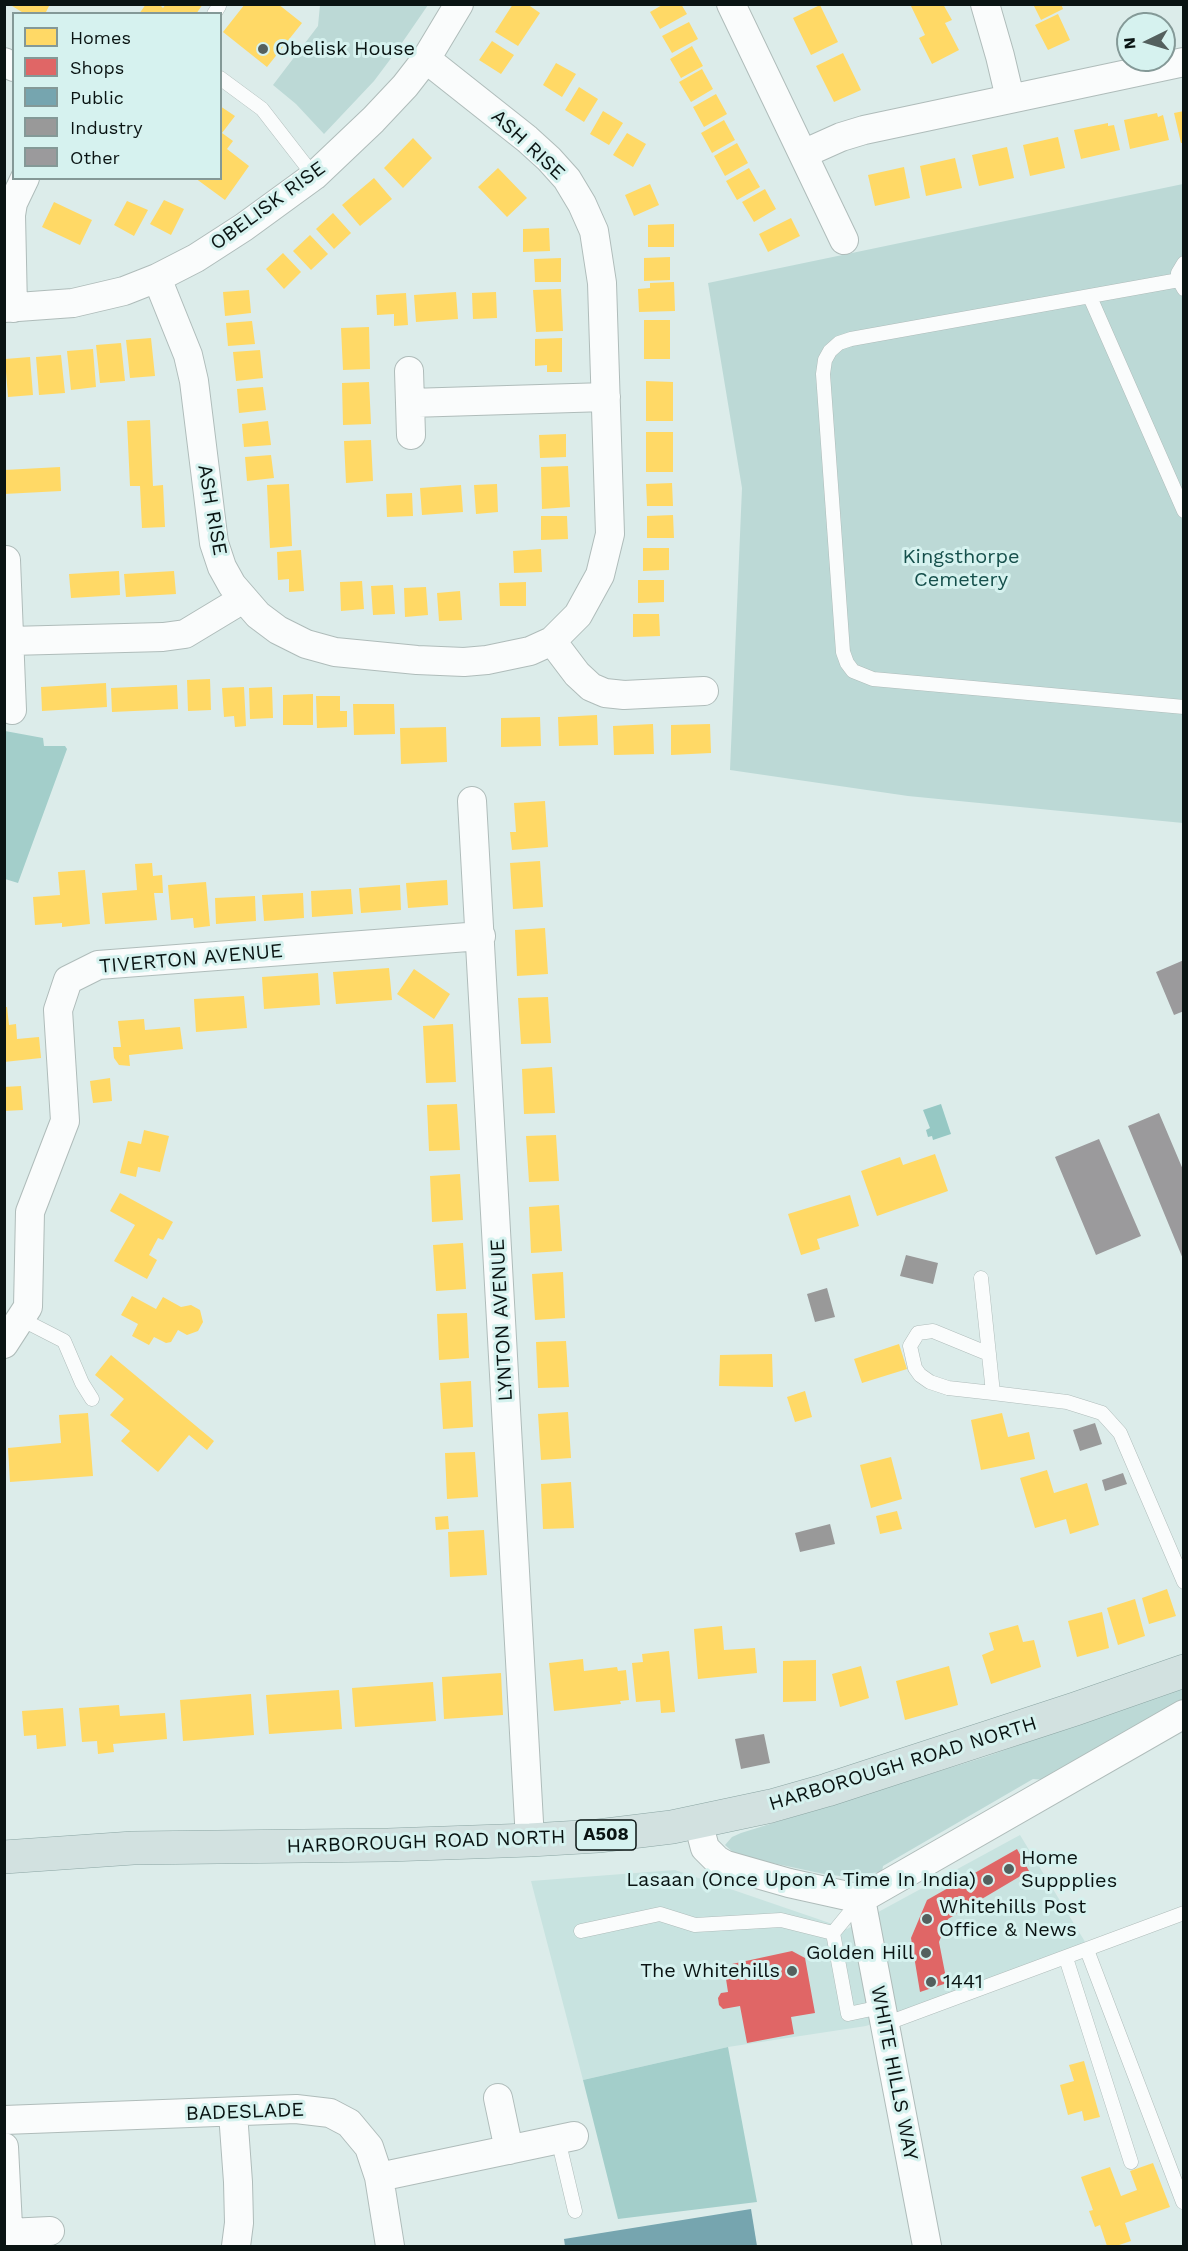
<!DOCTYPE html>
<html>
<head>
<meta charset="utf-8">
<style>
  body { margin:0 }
  #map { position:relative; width:1188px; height:2251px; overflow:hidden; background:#dcecea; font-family:"Work Sans",sans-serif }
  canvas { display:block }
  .frame { position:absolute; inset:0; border:6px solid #0a1413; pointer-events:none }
  .legend { position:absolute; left:12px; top:12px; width:210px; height:168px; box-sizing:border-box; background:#d6f2ef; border:2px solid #849997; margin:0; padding:8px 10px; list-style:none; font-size:18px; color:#0a1413 }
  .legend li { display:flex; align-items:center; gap:12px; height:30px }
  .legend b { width:30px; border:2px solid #849997 }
  .north { position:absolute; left:1116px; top:12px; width:60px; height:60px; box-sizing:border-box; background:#d6f2ef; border:2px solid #849997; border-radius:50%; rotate:265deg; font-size:16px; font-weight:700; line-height:24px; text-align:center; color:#0a1413 }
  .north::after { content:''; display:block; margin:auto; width:21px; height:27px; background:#54605e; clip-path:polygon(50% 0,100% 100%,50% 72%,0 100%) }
</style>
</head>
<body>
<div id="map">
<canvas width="1188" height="2251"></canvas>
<div class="frame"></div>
<ul class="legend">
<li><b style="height:16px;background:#ffd966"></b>Homes</li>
<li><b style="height:16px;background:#e06666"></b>Shops</li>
<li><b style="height:16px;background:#76a5af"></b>Public</li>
<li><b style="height:16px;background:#999"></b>Industry</li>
<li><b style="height:16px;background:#9b9a9c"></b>Other</li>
</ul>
<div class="north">N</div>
</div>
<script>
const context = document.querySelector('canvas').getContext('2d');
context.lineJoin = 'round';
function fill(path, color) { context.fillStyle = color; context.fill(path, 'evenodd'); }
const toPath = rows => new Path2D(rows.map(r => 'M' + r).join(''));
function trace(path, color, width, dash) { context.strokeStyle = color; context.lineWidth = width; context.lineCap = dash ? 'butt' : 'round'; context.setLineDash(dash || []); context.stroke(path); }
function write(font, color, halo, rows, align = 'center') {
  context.font = font + ' "Work Sans",sans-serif'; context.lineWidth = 6; context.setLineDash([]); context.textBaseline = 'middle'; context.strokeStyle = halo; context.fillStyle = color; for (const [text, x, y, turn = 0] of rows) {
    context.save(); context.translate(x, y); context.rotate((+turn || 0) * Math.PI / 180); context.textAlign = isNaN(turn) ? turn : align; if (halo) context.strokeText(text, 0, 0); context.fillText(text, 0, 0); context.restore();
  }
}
const built = toPath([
  [1020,1835,1087,1945,866,2026,728,2047,583,2080,531,1881,675,1870,847,1929]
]);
const green = toPath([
  [320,5,428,5,395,53,374,81,324,134,296,104,273,85,318,26],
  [1183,184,1183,823,908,796,730,770,742,488,708,283],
  [1183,1687,1183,1700,1046,1780,1033,1779,883,1866,882,1872,840,1876,824,1874,744,1857,735,1854,725,1845,732,1837,741,1833,985,1757]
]);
const forest = toPath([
  [5,731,43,738,44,746,65,746,67,749,18,883,5,879],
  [728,2047,757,2202,618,2219,583,2080]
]);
const water = toPath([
  [941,1104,951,1134,933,1140,932,1136,928,1137,926,1130,930,1128,923,1110]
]);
const homes = toPath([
  [9,4,50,4,45,14,25,14],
  [146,4,159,4,163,8,166,4,203,4,196,14,139,14],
  [245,4,278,4,302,23,267,67,223,32],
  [513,4,527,4,540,13,518,46,495,32],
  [664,4,681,4,687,14,660,29,650,12],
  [910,4,943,4,952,20,945,23,959,50,932,64,919,38,925,35],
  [1033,4,1061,4,1063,9,1041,20],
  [820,5,838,42,811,55,793,18],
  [1058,14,1070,40,1048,50,1035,25],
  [689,22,698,39,672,53,662,36],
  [492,41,514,55,501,74,479,60],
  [692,46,703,66,681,78,670,59],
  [843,53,861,90,834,102,816,66],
  [556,63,576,74,562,97,543,85],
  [702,69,713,89,691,102,679,82],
  [579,87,598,99,584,122,565,110],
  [716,94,727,114,704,127,693,107],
  [220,106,235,116,222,133,233,141,227,149,249,166,225,200,195,178,220,178],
  [603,111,623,123,609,145,590,134],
  [1184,111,1184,143,1181,143,1174,113],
  [1157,113,1158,117,1163,115,1169,140,1130,149,1124,120],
  [724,120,735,140,712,153,701,133],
  [1108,123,1108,126,1114,125,1120,150,1081,159,1074,130],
  [627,133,646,144,633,167,613,155],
  [1058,137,1065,168,1030,176,1023,145],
  [413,138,432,158,403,188,384,168],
  [737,143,748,163,725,176,714,156],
  [1007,147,1014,178,979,186,972,155],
  [955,158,962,188,926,196,920,166],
  [904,167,910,198,875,206,868,175],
  [498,168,527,198,507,217,478,187],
  [749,168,760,187,737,200,726,181],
  [374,178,392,199,360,226,342,205],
  [650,184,659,205,634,216,625,195],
  [765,189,776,209,754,222,742,202],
  [164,200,184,209,171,235,150,224],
  [127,201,148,210,134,236,114,225],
  [54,202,92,220,80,245,42,227],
  [333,213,351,233,334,249,316,229],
  [791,218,800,236,768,252,759,234],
  [674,224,674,247,648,247,648,225],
  [549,228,550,251,523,252,523,229],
  [310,235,328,254,311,270,293,251],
  [283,253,301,272,284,289,266,269],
  [670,257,670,280,644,281,644,258],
  [561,258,561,282,535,282,534,259],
  [674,282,675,311,639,312,638,289,650,288,650,283],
  [561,289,563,331,536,332,533,290],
  [249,290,251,313,225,316,223,292],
  [456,292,458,319,416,322,414,295],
  [496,292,497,318,473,319,472,293],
  [406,293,408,325,394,326,394,314,377,315,376,295],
  [644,320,670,320,670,359,644,359],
  [252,321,255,344,228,346,226,323],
  [369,327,370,369,343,370,341,328],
  [151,338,155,376,130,378,126,340],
  [562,338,562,372,547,372,547,365,535,366,535,339],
  [121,343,125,381,100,383,96,345],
  [93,349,96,387,71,390,67,351],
  [260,350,263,378,236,381,233,352],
  [61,355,65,393,39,395,36,357],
  [30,357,33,395,8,397,5,359],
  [646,381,673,382,673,421,646,421],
  [369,382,371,424,343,425,342,383],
  [263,387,266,410,239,413,237,389],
  [150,420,153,486,163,485,165,527,142,528,140,486,130,486,127,421],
  [268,421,271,445,244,447,242,424],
  [646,432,673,432,673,472,646,472],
  [566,434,566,457,540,458,539,435],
  [371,440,373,481,346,483,344,441],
  [271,455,274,478,247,481,245,457],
  [568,466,570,507,542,509,541,467],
  [60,467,61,491,4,494,4,470],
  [672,483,673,506,647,506,646,484],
  [289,484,292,546,270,548,267,485],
  [497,484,498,512,476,514,474,485],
  [461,485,463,512,422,515,420,488],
  [412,493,413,516,387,517,386,494],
  [673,515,674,538,647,538,647,516],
  [541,516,567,516,568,539,541,540],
  [643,548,669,548,669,570,643,571],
  [541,549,542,572,514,573,513,551],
  [301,550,304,591,289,592,289,579,278,580,277,552],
  [119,571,120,595,71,598,69,574],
  [174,571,176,594,126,597,124,574],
  [638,580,664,580,664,602,638,603],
  [362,581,364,609,341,611,340,582],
  [526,582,526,606,500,606,499,583],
  [393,585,395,614,373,615,371,586],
  [426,587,428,615,405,617,404,588],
  [460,591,462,620,439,621,437,593],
  [633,614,659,614,660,636,633,637],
  [210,679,211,710,188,711,187,680],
  [106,683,107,707,42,711,41,687],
  [177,685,178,709,112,712,111,688],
  [244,687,246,726,235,727,234,716,224,717,222,688],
  [272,687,273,718,250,719,249,688],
  [313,694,313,725,283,725,283,695],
  [316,696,340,696,340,711,347,711,347,727,317,728],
  [353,704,394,704,395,734,354,735],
  [597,715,598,745,559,746,558,717],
  [540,717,541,746,501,747,501,718],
  [653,724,654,754,614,755,613,726],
  [710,724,711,753,671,755,671,725],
  [446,727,447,762,401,764,400,728],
  [545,801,548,847,512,850,510,832,516,832,514,803],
  [540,861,543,907,513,909,510,863],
  [152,863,153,876,162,875,163,893,154,893,157,920,105,924,102,893,137,890,135,864],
  [85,870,90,924,62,927,62,923,35,925,33,897,60,895,58,872],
  [447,880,448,905,408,908,406,883],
  [206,882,210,926,194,928,193,918,171,920,168,885],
  [400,885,401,910,361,913,359,888],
  [351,889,353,914,312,917,311,891],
  [303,893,304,918,264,921,262,895],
  [255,896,256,921,216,924,215,898],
  [545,928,548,974,517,976,515,930],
  [389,968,392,1000,336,1004,333,972],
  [414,969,450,994,434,1019,397,994],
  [318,973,320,1005,264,1009,262,977],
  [244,996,247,1028,196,1032,194,999],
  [548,997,551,1043,521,1044,518,998],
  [4,1007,7,1007,9,1025,16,1024,17,1039,39,1037,41,1058,4,1062],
  [144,1019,145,1030,180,1027,183,1049,129,1055,130,1066,119,1065,114,1058,113,1047,121,1047,118,1021],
  [453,1024,456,1082,426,1083,423,1026],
  [552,1067,555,1113,524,1114,522,1069],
  [110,1078,112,1101,93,1103,90,1081],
  [21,1086,23,1110,4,1111,4,1087],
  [457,1104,460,1150,429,1151,427,1105],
  [144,1130,169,1136,160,1172,138,1167,136,1177,120,1173,128,1141,141,1144],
  [556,1135,559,1181,529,1182,526,1136],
  [935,1154,948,1191,877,1216,861,1171,900,1157,903,1165],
  [460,1174,463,1220,432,1222,430,1176],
  [120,1193,173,1222,163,1240,158,1238,149,1255,157,1260,147,1279,114,1261,135,1225,110,1211],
  [850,1195,859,1226,817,1239,820,1249,801,1255,788,1214],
  [559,1205,562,1251,531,1253,529,1207],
  [463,1243,466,1289,436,1291,433,1245],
  [563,1272,565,1318,535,1320,532,1274],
  [132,1296,156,1309,163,1297,181,1307,191,1305,200,1310,203,1322,198,1331,187,1335,178,1330,171,1342,166,1343,154,1337,149,1345,132,1336,138,1324,121,1315],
  [467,1313,469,1358,439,1360,437,1314],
  [566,1341,569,1387,538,1388,536,1342],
  [899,1344,907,1369,862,1383,854,1359],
  [772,1354,773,1387,719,1386,720,1355],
  [111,1355,214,1441,207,1450,189,1435,158,1472,121,1441,130,1431,110,1415,124,1399,95,1375],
  [471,1381,473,1427,443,1429,440,1383],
  [805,1391,812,1417,795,1422,787,1397],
  [568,1412,571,1458,541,1460,538,1414],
  [88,1413,93,1476,10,1482,8,1448,61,1443,59,1415],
  [1002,1413,1008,1437,1029,1432,1035,1459,981,1470,971,1420],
  [475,1452,478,1497,447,1499,445,1453],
  [891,1457,902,1499,871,1508,860,1465],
  [1047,1470,1054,1493,1087,1483,1099,1525,1070,1534,1066,1519,1035,1528,1020,1478],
  [571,1482,574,1528,543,1529,541,1484],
  [897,1511,902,1529,880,1534,876,1516],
  [448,1516,449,1529,436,1530,435,1517],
  [484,1530,487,1575,450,1577,448,1532],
  [1167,1589,1176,1616,1149,1624,1142,1598],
  [1135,1599,1145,1636,1118,1645,1107,1608],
  [1102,1612,1109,1648,1077,1657,1068,1621],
  [1018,1625,1023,1642,1034,1640,1041,1667,991,1684,982,1655,994,1650,989,1633],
  [722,1626,724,1650,755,1648,757,1673,698,1679,694,1629],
  [669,1651,675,1712,661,1713,660,1700,636,1702,632,1663,643,1662,642,1654],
  [583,1659,584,1671,617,1667,618,1671,626,1670,629,1700,620,1701,621,1704,554,1711,549,1663],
  [816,1660,816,1701,783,1702,783,1661],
  [861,1666,869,1698,840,1707,832,1674],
  [949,1666,958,1705,905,1720,896,1681],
  [501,1673,503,1715,444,1719,442,1677],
  [433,1682,436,1721,355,1727,352,1688],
  [339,1690,342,1729,269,1734,266,1695],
  [251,1694,254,1735,183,1741,180,1700],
  [119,1705,120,1716,165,1713,167,1739,113,1744,114,1752,98,1754,97,1741,82,1742,79,1708],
  [63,1708,66,1746,37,1749,36,1735,24,1736,22,1711],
  [1084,2061,1100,2117,1084,2121,1082,2111,1068,2115,1060,2085,1074,2081,1069,2065],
  [1153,2163,1170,2207,1125,2223,1131,2241,1116,2246,1107,2246,1100,2225,1095,2227,1089,2211,1093,2210,1081,2177,1110,2167,1121,2196,1137,2190,1130,2171]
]);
const shops = toPath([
  [1017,1849,1029,1871,948,1919,939,1942,947,1983,920,1992,911,1938,927,1900],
  [792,1951,805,1958,815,2013,791,2017,794,2034,747,2043,740,2006,723,2009,719,2005,718,1998,721,1993,728,1992,726,1979,735,1977,732,1964]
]);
const public = toPath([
  [751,2209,757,2246,565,2246,564,2239]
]);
const industry = toPath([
  [906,1255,938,1263,933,1284,900,1276],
  [827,1288,835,1317,815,1322,807,1294],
  [1095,1423,1102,1444,1080,1451,1073,1430],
  [1123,1473,1127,1484,1105,1491,1102,1480],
  [830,1524,835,1544,800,1552,795,1533],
  [764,1734,770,1763,741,1769,735,1739]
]);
const building = toPath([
  [1184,960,1184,1011,1174,1015,1156,972],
  [1159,1113,1184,1172,1183,1259,1128,1126],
  [1099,1139,1141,1236,1096,1255,1055,1157]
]);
const service = toPath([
  [214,14,219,6],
  [220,78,262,109,314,176],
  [1184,263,1178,273,1179,280,1184,289],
  [1179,280,851,339,839,343,830,351,825,360,823,374,843,652,847,663,853,671,873,679,1184,707],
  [1090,297,1184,511],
  [981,1278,993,1393,1067,1402,1102,1413,1120,1433,1184,1582],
  [21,1319,64,1341,82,1383,92,1399],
  [989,1354,933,1331,918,1333,910,1346,915,1368,920,1375,930,1382,948,1388,993,1393],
  [581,1931,660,1914,695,1925,781,1920,833,1933,848,2014,881,2007],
  [833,1933,860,1900],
  [1087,1950,1183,2202],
  [1066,1958,1131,2162],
  [885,2024,1184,1913],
  [558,2139,575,2211]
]);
const minor = toPath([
  [731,4,844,240],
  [985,4,1000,56,1010,98],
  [4,62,14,67],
  [803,154,841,137,864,130,1184,62],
  [157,278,188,355,194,381,214,543,222,567,232,585,258,615,278,630,306,644,335,652,417,660,464,662,487,660,530,651,552,641,578,615,600,575,610,534,602,283,594,231,582,204,567,179,549,159,527,139,426,59],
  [4,308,73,303,124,291,157,278,196,258,244,227,314,176,373,120,405,86,426,59,459,4],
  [13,308,11,215,13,203,25,178],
  [409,371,411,435],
  [410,403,606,397],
  [6,560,12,710],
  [10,641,163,637,185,634,243,599],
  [552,641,577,674,591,687,605,693,624,695,704,691],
  [472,801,530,1840],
  [4,1344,28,1307,30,1212,65,1121,58,1010,68,980,98,965,481,936],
  [698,1822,705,1848,717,1860,726,1865,789,1883,861,1899,1184,1714],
  [861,1899,927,2246],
  [498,2098,509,2150],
  [233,2113,238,2182,239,2223,236,2246],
  [4,2120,296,2109,330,2113,349,2123,369,2147,379,2177,390,2246],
  [4,2147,9,2246],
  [379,2177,574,2136],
  [8,2233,50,2231]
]);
const trunk = toPath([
  [4,1857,133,1848,388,1845,530,1840,598,1836,672,1827,771,1806,827,1790,1075,1709,1184,1671]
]);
const markers = [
  [263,49,6,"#54605e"],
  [1009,1869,6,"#54605e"],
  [988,1880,6,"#54605e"],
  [927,1919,6,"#54605e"],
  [926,1953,6,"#54605e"],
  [792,1971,6,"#54605e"],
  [931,1982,6,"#54605e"]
];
const shields = [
  [606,1835,60]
];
const shieldNames = [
  ["A508",606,1835]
];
const poiNames = [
  ["Obelisk House",275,49],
  ["Home",1021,1858],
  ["Suppplies",1021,1881],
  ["Lasaan (Once Upon A Time In India)",976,1880,"right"],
  ["Whitehills Post",939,1907],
  ["Office & News",939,1930],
  ["Golden Hill",914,1953,"right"],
  ["The Whitehills",780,1971,"right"],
  ["1441",943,1982]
];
const streetNames = [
  ["ASH RISE",528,145,43],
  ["OBELISK RISE",268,206,-36],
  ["ASH RISE",212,510,80],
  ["TIVERTON AVENUE",191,959,-5],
  ["LYNTON AVENUE",502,1320,-93],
  ["HARBOROUGH ROAD NORTH",903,1764,-17],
  ["HARBOROUGH ROAD NORTH",426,1842,-2],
  ["WHITE HILLS WAY",894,2073,79],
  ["BADESLADE",245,2112,-2]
];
const parkNames = [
  ["Kingsthorpe",961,557],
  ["Cemetery",961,580]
];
fill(built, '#c8e3e0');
fill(green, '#bcd9d6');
fill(forest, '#a3ceca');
fill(water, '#96c8c4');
fill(homes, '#ffd966');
fill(shops, '#e06666');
fill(public, '#76a5af');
fill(industry, '#999');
fill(building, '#9b9a9c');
trace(service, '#afbcba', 15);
trace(minor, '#afbcba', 30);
trace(trunk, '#8ba5a3', 34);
trace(service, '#fafcfc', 14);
trace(minor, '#fafcfc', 28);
trace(trunk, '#d2e1e0', 33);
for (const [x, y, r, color] of markers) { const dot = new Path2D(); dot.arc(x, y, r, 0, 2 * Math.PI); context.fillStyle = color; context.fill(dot); trace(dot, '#d6f2ef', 2); }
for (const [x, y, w] of shields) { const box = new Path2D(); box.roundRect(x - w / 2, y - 15, w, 30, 4.5); context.fillStyle = '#d6f2ef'; context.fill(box); trace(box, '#0a1413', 1.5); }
write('bold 18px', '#0a1413', null, shieldNames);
write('20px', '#0a1413', '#d6f2ef', poiNames, 'left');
write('20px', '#0a1413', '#d6f2ef', streetNames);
write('20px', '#154f4b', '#d6f2ef', parkNames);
</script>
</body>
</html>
